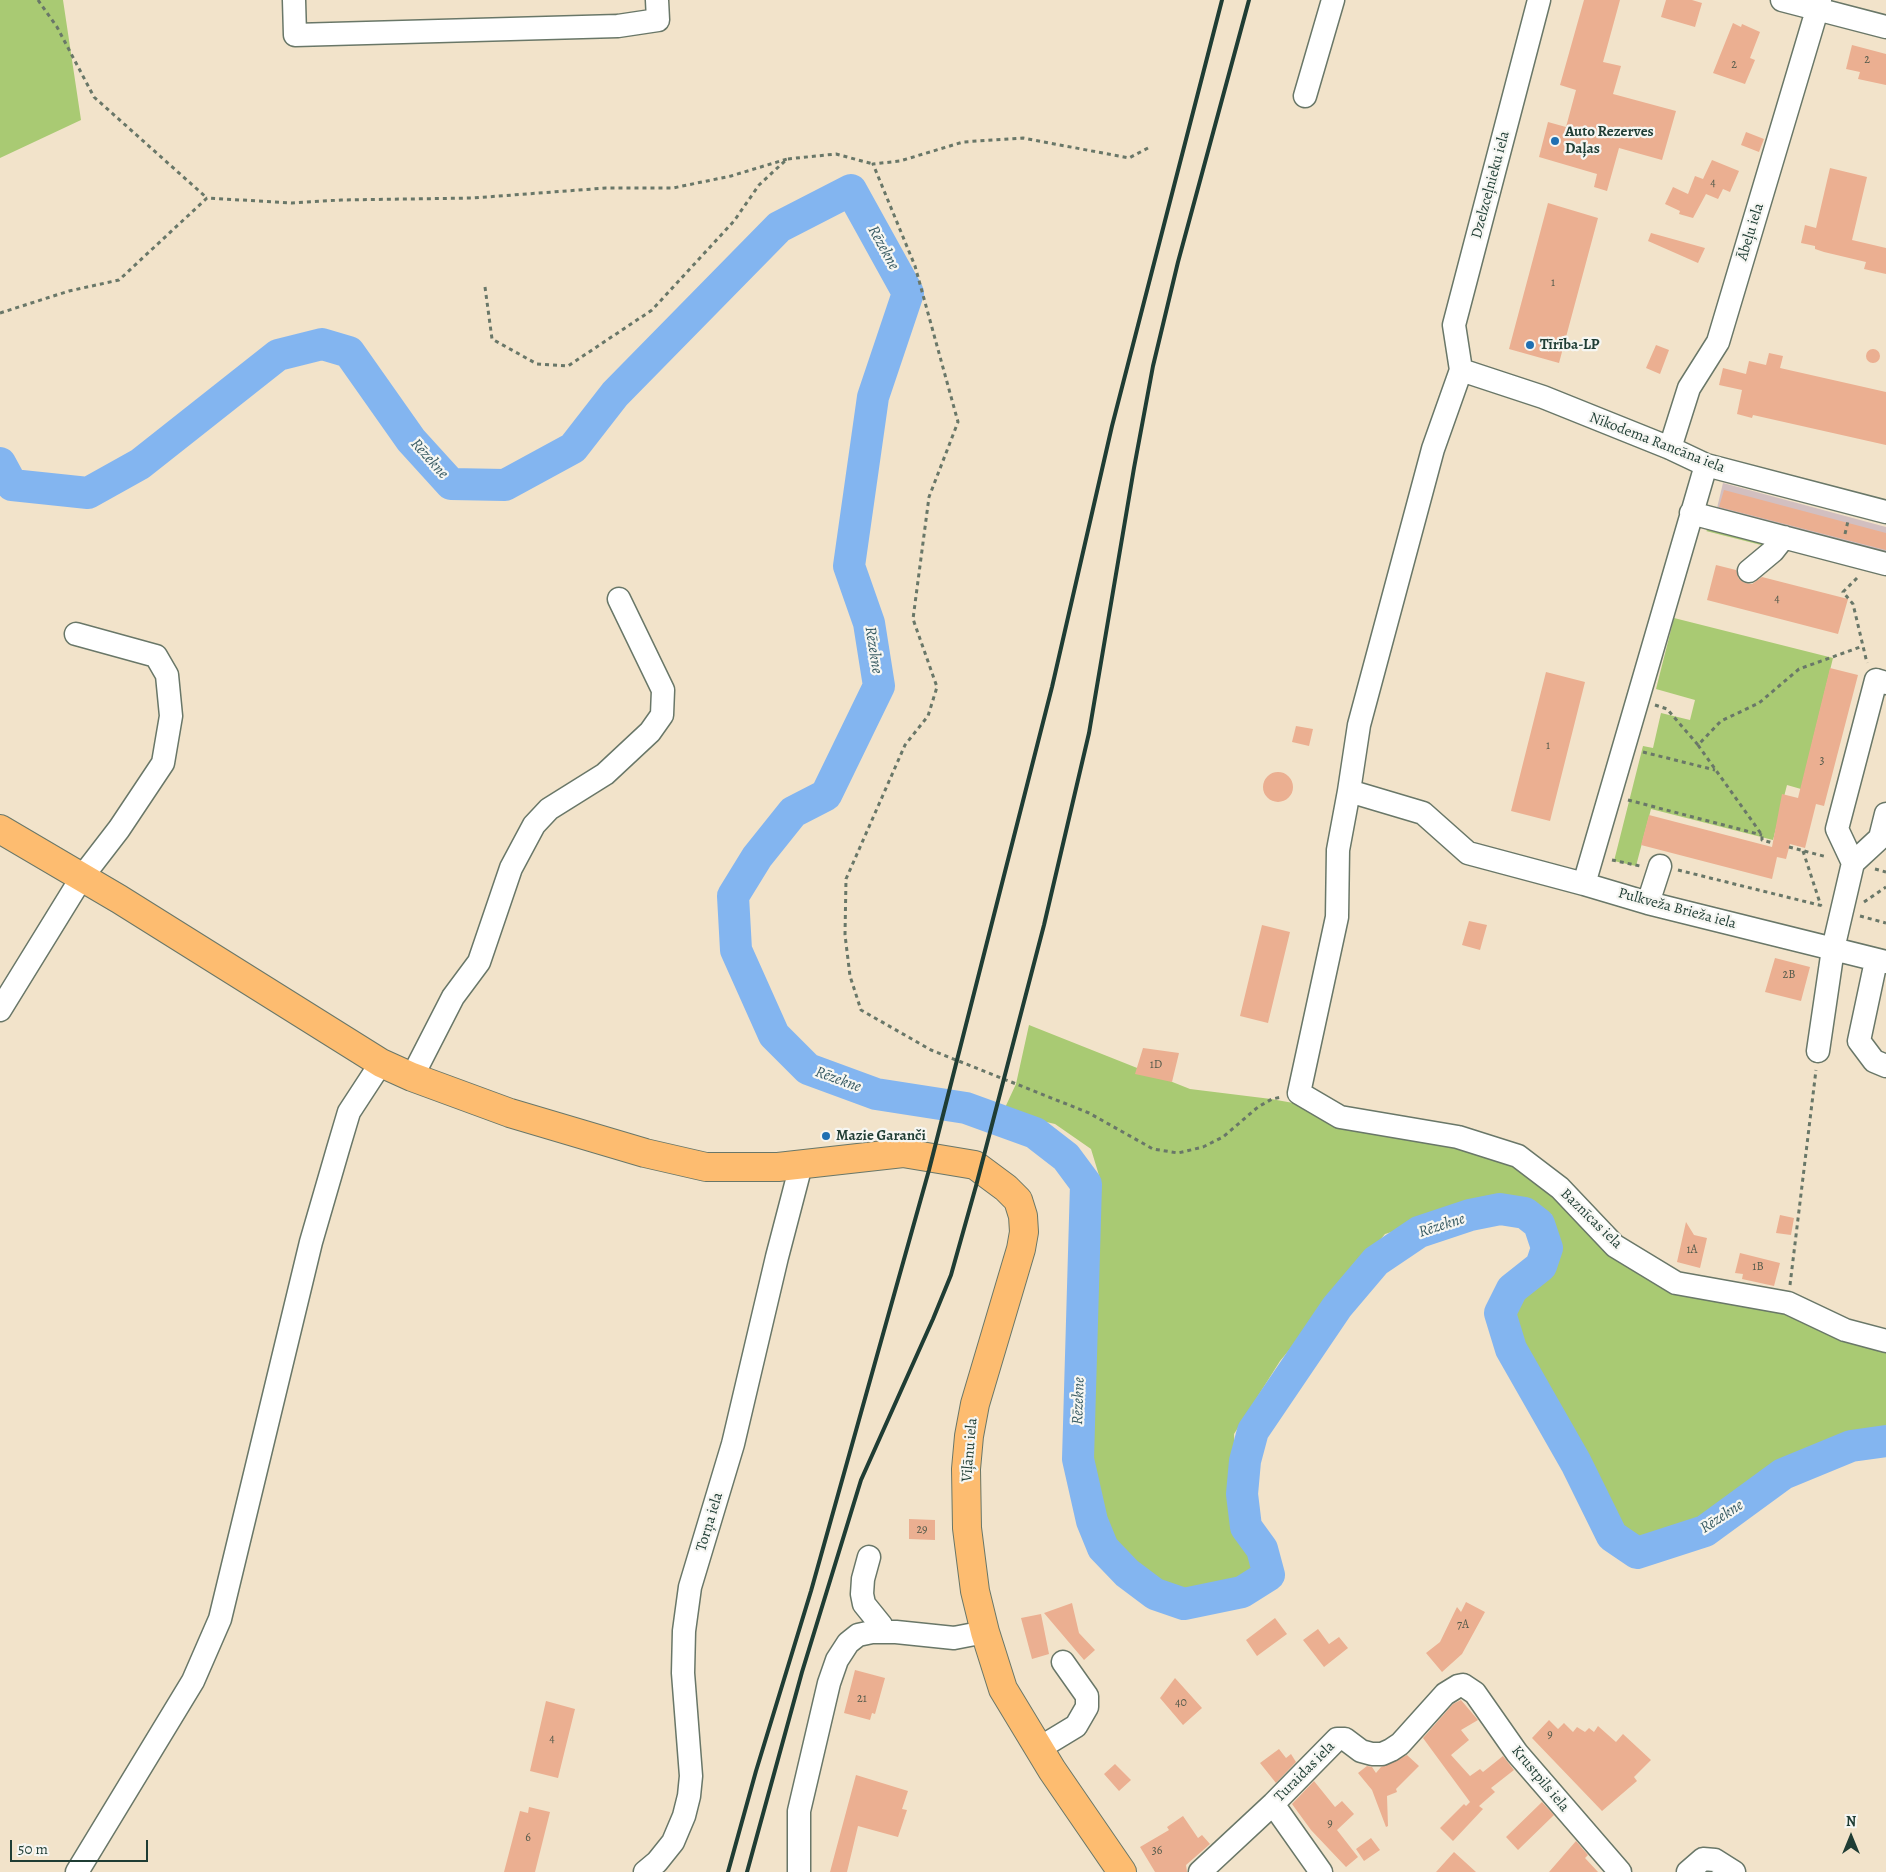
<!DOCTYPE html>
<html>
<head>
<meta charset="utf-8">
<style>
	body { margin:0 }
	#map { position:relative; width:1886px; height:1872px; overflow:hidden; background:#f2e3ca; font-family:Alegreya,serif }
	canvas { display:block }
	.north { position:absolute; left:1826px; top:1812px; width:50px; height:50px; -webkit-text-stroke:4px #f6f6f2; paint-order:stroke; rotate:0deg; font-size:14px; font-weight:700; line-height:20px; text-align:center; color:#1f3d34 }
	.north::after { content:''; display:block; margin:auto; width:18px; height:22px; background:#1f3d34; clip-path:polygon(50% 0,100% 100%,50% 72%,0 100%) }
	.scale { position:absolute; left:10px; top:1840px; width:138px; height:22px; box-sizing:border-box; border:2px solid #1f3d34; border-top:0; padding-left:6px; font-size:15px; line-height:18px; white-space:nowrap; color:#1f3d34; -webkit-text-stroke:4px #f6f6f2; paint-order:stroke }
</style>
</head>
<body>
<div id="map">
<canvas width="1886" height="1872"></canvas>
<div class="north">N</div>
<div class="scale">50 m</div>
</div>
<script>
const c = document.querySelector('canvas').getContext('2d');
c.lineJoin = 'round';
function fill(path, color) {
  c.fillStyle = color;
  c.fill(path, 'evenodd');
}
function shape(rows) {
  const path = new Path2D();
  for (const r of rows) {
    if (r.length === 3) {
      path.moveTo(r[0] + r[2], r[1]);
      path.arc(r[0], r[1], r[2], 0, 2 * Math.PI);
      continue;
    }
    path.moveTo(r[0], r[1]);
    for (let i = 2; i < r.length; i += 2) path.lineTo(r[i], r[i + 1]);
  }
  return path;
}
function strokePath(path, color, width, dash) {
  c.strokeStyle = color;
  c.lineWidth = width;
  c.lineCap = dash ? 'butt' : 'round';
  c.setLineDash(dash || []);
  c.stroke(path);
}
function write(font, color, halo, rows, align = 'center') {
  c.font = font + ' Alegreya,serif';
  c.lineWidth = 4.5;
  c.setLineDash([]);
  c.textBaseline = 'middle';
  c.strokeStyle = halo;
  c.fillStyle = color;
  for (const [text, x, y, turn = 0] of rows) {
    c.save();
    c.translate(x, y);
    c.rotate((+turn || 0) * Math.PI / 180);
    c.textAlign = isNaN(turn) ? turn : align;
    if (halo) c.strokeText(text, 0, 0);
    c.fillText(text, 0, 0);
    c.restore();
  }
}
const industrial = shape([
	[1723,483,1886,527,1886,553,1717,508]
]);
const green = shape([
	[0,0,63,0,81,120,0,158],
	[1710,528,1771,542,1769,547,1706,531],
	[1674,618,1833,658,1801,789,1787,785,1773,840,1651,809,1636,866,1614,861,1643,746,1653,748,1661,713,1690,720,1695,700,1656,689],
	[1029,1025,1190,1089,1271,1099,1327,1109,1518,1156,1676,1283,1886,1336,1886,1441,1851,1446,1783,1474,1705,1531,1637,1553,1612,1536,1576,1463,1511,1349,1500,1313,1552,1271,1552,1215,1507,1197,1385,1234,1280,1361,1234,1434,1237,1532,1246,1527,1269,1575,1155,1594,1092,1521,1078,1459,1101,1182,1091,1149,1055,1124,1003,1112,1016,1084]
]);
const river = shape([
	[0,463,12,485,88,493,140,464,278,355,322,344,349,352,411,440,451,484,505,485,573,448,615,394,779,227,851,190,908,293,873,397,849,566,869,623,879,686,826,795,793,812,757,857,733,896,736,950,774,1035,808,1069,876,1094,966,1108,1035,1133,1066,1157,1086,1184,1078,1459,1092,1521,1103,1548,1127,1573,1155,1594,1184,1604,1242,1592,1269,1575,1262,1549,1246,1527,1242,1494,1245,1461,1253,1431,1337,1307,1376,1261,1419,1232,1470,1215,1500,1209,1525,1213,1539,1224,1547,1248,1541,1266,1512,1289,1500,1313,1511,1349,1576,1463,1612,1536,1637,1553,1705,1531,1783,1474,1851,1446,1886,1441]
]);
const building = shape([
	[1584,0,1620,0,1603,62,1621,66,1613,94,1676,111,1662,160,1619,148,1607,191,1594,187,1597,174,1539,157,1548,122,1566,127,1576,90,1560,85],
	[1666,0,1692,0,1702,3,1695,27,1661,17],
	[1733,23,1741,27,1742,24,1760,32,1750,58,1755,60,1745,84,1713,73],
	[1852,45,1886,54,1886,85,1858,79,1860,72,1846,69],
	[1746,132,1764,139,1759,152,1741,145],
	[1712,160,1739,171,1730,192,1723,189,1718,199,1706,194,1693,218,1679,214,1680,211,1665,204,1673,187,1688,194,1695,176,1703,179],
	[1830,168,1867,177,1852,240,1886,248,1886,274,1864,269,1866,262,1824,252,1815,249,1815,246,1801,243,1805,225,1816,228],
	[1548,203,1598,218,1559,363,1509,349],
	[1651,233,1705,248,1698,263,1648,241],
	[1656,345,1669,350,1660,374,1646,368],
	[1873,356,7],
	[1769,353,1783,356,1780,368,1886,392,1886,445,1753,415,1752,418,1737,414,1742,390,1719,385,1723,368,1746,374,1749,361,1766,365],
	[1724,490,1886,533,1886,550,1719,507],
	[1716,565,1736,570,1739,579,1745,583,1752,584,1762,577,1848,599,1838,634,1707,600],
	[1830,668,1858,675,1824,806,1816,804,1805,848,1790,844,1786,859,1777,857,1772,879,1641,845,1649,815,1772,847,1782,794,1798,798],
	[1546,672,1585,682,1550,821,1511,811],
	[1296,726,1313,729,1309,746,1292,742],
	[1278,787,15],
	[1469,921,1487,925,1480,950,1462,945],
	[1262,925,1290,932,1268,1023,1240,1016],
	[1775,958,1810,967,1801,1001,1765,992],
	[1143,1048,1179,1053,1172,1082,1135,1074],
	[1780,1215,1794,1218,1791,1235,1776,1233],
	[1686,1222,1694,1235,1707,1238,1700,1268,1677,1262],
	[1740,1253,1780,1263,1774,1286,1742,1279,1743,1274,1735,1273],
	[909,1519,935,1520,935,1540,909,1539],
	[1466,1602,1485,1612,1462,1654,1442,1672,1426,1653,1440,1642,1457,1607,1461,1612],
	[1072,1603,1079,1633,1095,1650,1084,1660,1044,1613],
	[1041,1614,1049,1654,1032,1659,1021,1618],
	[1275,1618,1287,1634,1257,1656,1246,1640],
	[1318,1629,1329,1644,1339,1637,1348,1648,1324,1667,1303,1640],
	[855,1670,885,1678,875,1714,872,1713,870,1720,844,1713],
	[1175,1678,1202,1708,1183,1725,1160,1698],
	[1461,1700,1478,1720,1461,1730,1469,1740,1451,1755,1470,1776,1480,1769,1483,1772,1503,1756,1514,1770,1491,1788,1495,1792,1479,1806,1483,1809,1453,1841,1440,1828,1464,1804,1466,1806,1470,1802,1423,1738,1453,1704],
	[546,1701,575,1709,558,1778,530,1771],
	[1549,1720,1558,1729,1564,1723,1573,1732,1577,1727,1585,1732,1589,1728,1594,1732,1598,1726,1616,1742,1623,1734,1651,1760,1634,1777,1637,1781,1602,1811,1532,1738],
	[1279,1749,1286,1758,1291,1754,1296,1762,1276,1783,1260,1763],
	[1407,1755,1419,1766,1396,1789,1397,1792,1387,1796,1388,1826,1386,1827,1372,1790,1358,1773,1367,1766,1372,1767,1376,1773,1381,1767],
	[1115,1764,1131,1780,1119,1791,1104,1774],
	[856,1775,908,1791,902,1809,907,1810,898,1837,858,1826,847,1872,830,1872],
	[1314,1781,1335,1807,1342,1801,1354,1814,1337,1830,1358,1857,1346,1867,1311,1830,1292,1804],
	[1542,1802,1554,1815,1518,1850,1506,1837],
	[529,1807,550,1812,535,1872,504,1872,520,1811,528,1813],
	[1183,1816,1198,1838,1202,1835,1210,1844,1186,1865,1187,1872,1155,1872,1140,1847,1169,1830,1167,1827],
	[1371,1838,1380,1850,1364,1861,1356,1849],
	[1576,1841,1588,1855,1585,1858,1598,1872,1549,1872],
	[1454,1852,1476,1872,1436,1872]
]);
const path = shape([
	[38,0,57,27,94,97,207,198],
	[1148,148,1129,158,1023,138,963,142,900,161,873,164,915,266,958,422,929,497,913,619,937,687,928,716,905,745,846,879,845,935,850,976,861,1010,931,1050,1089,1113,1153,1149,1178,1153,1203,1147,1223,1137,1258,1107,1272,1099,1282,1097],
	[485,287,492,339,537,364,568,366,652,310,734,221,759,185,787,159,836,154,873,164],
	[0,313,69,291,119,280,207,198,292,203,341,200,473,198,606,188,673,188,731,176,787,159],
	[1845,534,1848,521],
	[1857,578,1843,592,1853,604,1867,663],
	[1655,705,1667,709,1698,745,1721,721,1759,703,1799,669,1863,646],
	[1698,745,1762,835,1762,840,1773,843],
	[1643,752,1715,770],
	[1628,800,1762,835],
	[1789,847,1827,857],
	[1803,851,1821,906],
	[1612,860,1640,866],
	[1875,869,1886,872],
	[1678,870,1823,906],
	[1864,902,1886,887],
	[1860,916,1886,923],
	[1790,1285,1816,1070]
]);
const minor = shape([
	[294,0,295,35,618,26,658,20,657,0],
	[1782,0,1886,27],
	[1305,96,1333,0],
	[1461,370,1433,449,1359,725,1349,791,1423,813,1468,853,1584,884,1648,903,1886,962],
	[1461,370,1543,397,1670,448,1706,465,1886,512],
	[1461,370,1454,325,1539,0],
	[1670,448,1689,388,1718,342,1820,0],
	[1691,513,1886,564],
	[1749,571,1773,551,1784,537],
	[1349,791,1338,850,1337,917,1299,1093,1340,1117,1458,1137,1518,1156,1560,1188,1615,1246,1676,1283,1788,1303,1845,1330,1886,1341],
	[1853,863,1837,829,1876,680,1886,683],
	[1584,884,1706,465],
	[1648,903,1660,866],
	[1876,961,1859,1041,1874,1061,1886,1066],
	[0,1010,82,877,119,829,163,763,171,716,167,675,156,656,76,634],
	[1818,1051,1833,949,1853,863,1880,838,1886,814],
	[412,1077,453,997,479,962,511,868,534,825,549,809,605,774,650,732,662,715,663,690,619,599],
	[869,1557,863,1579,862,1594,864,1604,881,1625,883,1632],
	[1038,1749,1076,1726,1087,1707,1087,1696,1063,1662],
	[1273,1804,1321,1872],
	[77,1872,193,1681,220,1619,311,1242,338,1149,349,1112,381,1063],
	[645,1872,657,1862,673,1842,684,1816,689,1796,691,1776,683,1673,684,1631,690,1587,733,1444,777,1257,801,1165],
	[799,1872,799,1811,829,1683,837,1660,848,1643,858,1635,872,1632,896,1632,954,1638,985,1632],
	[1200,1872,1273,1804,1337,1739,1345,1739,1361,1751,1372,1754,1382,1754,1391,1750,1400,1744,1445,1694,1458,1686,1463,1685,1475,1693,1517,1753,1620,1872],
	[1688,1872,1703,1859,1715,1860,1734,1872]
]);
const major = shape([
	[0,829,119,899,381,1063,412,1077,510,1113,645,1153,706,1167,778,1167,903,1153,975,1165,1006,1188,1018,1200,1023,1216,1024,1232,1021,1249,975,1404,969,1436,966,1469,967,1528,975,1591,985,1632,1003,1689,1052,1770,1122,1872]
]);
const rail = shape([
	[728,1872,756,1771,811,1591,929,1170,1052,687,1112,426,1222,0],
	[747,1872,802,1672,861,1480,933,1319,951,1275,976,1186,1044,925,1089,733,1134,468,1153,366,1178,262,1249,0]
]);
const markers = [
	[1555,141,5,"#1f6fb2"],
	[1530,345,5,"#1f6fb2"],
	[826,1136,5,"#1f6fb2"]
];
const numberNames = [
	["2",1867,60],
	["2",1734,65],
	["4",1713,183],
	["1",1553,283],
	["4",1777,599],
	["1",1548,746],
	["3",1822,761],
	["2B",1789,975],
	["1D",1156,1065],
	["1A",1692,1250],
	["1B",1758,1267],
	["29",922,1530],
	["7A",1463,1625],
	["21",862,1699],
	["40",1181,1703],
	["9",1550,1735],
	["4",552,1739],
	["9",1330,1824],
	["6",528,1838],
	["36",1157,1851]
];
const poiNames = [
	["Auto Rezerves",1565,132],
	["Daļas",1565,149],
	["Tīrība-LP",1540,345],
	["Mazie Garanči",836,1136]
];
const streetNames = [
	["Dzelzceļnieku iela",1491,185,-75],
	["Ābeļu iela",1751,232,-73],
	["Nikodema Rancāna iela",1657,443,21],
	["Pulkveža Brieža iela",1677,909,15],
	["Baznīcas iela",1591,1219,44],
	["Viļānu iela",970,1450,-85],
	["Torņa iela",710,1522,-73],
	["Turaidas iela",1305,1772,-45],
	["Krustpils iela",1540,1779,50]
];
const waterNames = [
	["Rēzekne",883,248,61],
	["Rēzekne",429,459,48],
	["Rēzekne",873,650,81],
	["Rēzekne",838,1080,20],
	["Rēzekne",1442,1226,-18],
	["Rēzekne",1079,1401,-88],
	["Rēzekne",1722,1517,-33]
];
fill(industrial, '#d2bfc0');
fill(green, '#a9ca73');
strokePath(river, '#83b5f0', 32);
fill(building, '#ebaf91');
strokePath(minor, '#697768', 25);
strokePath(major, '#697768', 30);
strokePath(path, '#697768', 3, [4, 4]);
strokePath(minor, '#fff', 22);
strokePath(major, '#fdbc70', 28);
strokePath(rail, '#1f3d34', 4);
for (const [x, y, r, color] of markers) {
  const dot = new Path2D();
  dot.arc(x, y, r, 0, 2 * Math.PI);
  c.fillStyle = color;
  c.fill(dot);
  strokePath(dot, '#f6f6f2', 2);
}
write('12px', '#525a4b', null, numberNames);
write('bold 15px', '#1f3d34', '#f6f6f2', poiNames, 'left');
write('15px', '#1f3d34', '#f6f6f2', streetNames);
write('italic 16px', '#385b63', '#f6f6f2', waterNames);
</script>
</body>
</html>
